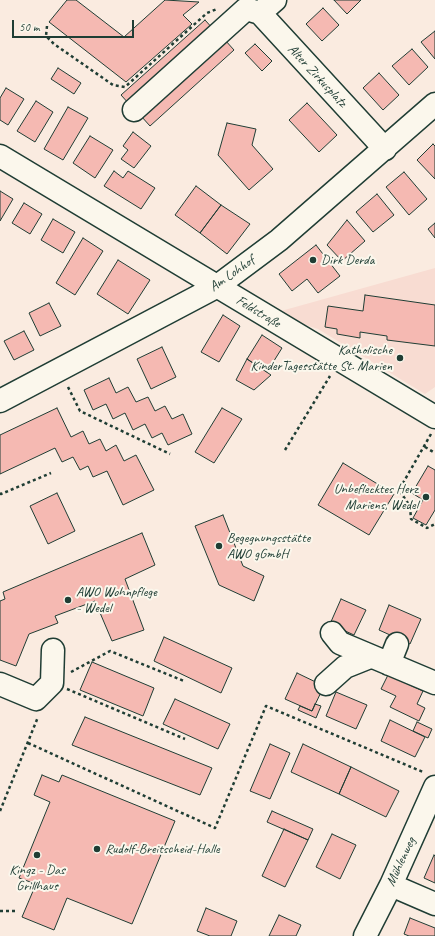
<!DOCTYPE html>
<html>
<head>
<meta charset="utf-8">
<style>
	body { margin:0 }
	#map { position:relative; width:435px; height:936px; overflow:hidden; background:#faebe0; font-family:Caveat,sans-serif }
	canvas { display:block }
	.scale { position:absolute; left:12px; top:20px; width:122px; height:18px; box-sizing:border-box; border:2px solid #1f3d34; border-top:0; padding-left:5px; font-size:12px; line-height:14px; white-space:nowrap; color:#1f3d34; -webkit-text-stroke:3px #fbf7ec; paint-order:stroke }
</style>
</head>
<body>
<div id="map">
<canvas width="435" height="936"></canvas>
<div class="scale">50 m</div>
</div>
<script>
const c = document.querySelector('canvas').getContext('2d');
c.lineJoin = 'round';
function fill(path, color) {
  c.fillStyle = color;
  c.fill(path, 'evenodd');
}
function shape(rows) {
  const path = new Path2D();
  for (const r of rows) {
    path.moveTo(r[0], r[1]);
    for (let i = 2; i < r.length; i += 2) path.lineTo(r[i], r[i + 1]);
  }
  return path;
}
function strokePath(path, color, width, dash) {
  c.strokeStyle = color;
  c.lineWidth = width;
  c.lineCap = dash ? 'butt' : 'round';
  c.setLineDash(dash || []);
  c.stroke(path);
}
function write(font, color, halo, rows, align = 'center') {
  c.font = font + ' Caveat,sans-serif';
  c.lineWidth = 4;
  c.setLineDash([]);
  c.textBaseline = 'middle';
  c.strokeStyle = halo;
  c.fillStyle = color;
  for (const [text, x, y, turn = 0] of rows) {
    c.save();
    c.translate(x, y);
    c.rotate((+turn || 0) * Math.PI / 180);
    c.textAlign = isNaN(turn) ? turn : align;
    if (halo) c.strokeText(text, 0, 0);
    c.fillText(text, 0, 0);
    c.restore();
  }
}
const built = shape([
	[435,268,435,387,425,394,318,329,296,322,281,311]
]);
const building = shape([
	[67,0,76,0,124,37,165,0,199,2,183,15,192,24,126,82,49,22,67,0],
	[334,0,361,0,347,14,334,0],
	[323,8,339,25,322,41,306,24,323,8],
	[205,20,214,30,130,105,121,95,205,20],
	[435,31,435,59,421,42,435,31],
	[225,40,234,50,150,126,141,116,225,40],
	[255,44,272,61,262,71,245,53,255,44],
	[412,49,428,67,409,85,392,66,412,49],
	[58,68,81,83,74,94,51,79,58,68],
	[379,73,399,95,383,110,363,88,379,73],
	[6,88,24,99,8,125,0,120,0,98,6,88],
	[36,101,53,112,35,142,17,131,36,101],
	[307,103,337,135,319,152,289,120,307,103],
	[68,107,88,118,63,160,44,149,68,107],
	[227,123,256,129,252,145,273,169,249,190,218,155,227,123],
	[133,132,151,146,134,168,121,159,128,150,123,146,133,132],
	[90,136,113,150,95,178,73,163,90,136],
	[433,144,435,146,435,179,417,160,433,144],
	[114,171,123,178,128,171,155,188,141,209,104,186,114,171],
	[404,172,427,199,409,215,386,187,404,172],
	[196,186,221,205,200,233,175,215,196,186],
	[0,191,13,199,0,221,0,191],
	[377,194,394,215,373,232,356,212,377,194],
	[24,203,42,214,30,234,12,223,24,203],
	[221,205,250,224,227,254,200,233,221,205],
	[53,219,75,232,63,253,41,240,53,219],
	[347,220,365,241,342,261,327,245,347,220],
	[435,223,435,238,428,229,435,223],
	[83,238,103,251,75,295,56,283,83,238],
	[316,245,340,276,318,293,307,279,292,291,279,274,316,245],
	[118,260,150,280,128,314,97,294,118,260],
	[365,295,435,305,435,346,387,340,387,336,360,332,360,338,337,334,337,329,325,327,328,306,363,311,365,295],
	[49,303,61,326,40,336,29,313,49,303],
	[223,315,240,326,219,362,201,352,223,315],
	[24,331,34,350,14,360,4,341,24,331],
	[262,335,282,348,267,372,247,359,262,335],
	[162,347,176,377,151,389,137,359,162,347],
	[247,359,271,375,254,390,236,380,247,359],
	[109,378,116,393,128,387,136,402,148,397,155,411,165,406,172,419,183,414,192,434,168,445,162,433,152,438,145,424,133,430,125,413,113,419,106,404,93,410,84,390,109,378],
	[57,408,71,437,83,431,89,444,100,439,106,451,116,445,124,461,136,455,154,490,123,505,107,471,93,477,88,466,80,470,73,457,62,462,55,448,0,474,0,435,57,408],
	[222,408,242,419,214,463,195,452,222,408],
	[343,463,394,494,369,535,318,505,343,463],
	[428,466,435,470,435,510,426,525,413,518,423,500,412,493,428,466],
	[57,493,75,531,48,544,30,506,57,493],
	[223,515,243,566,264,576,254,601,219,585,195,526,223,515],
	[142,533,155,565,125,579,144,630,112,641,95,601,55,616,58,623,29,634,16,666,0,660,0,601,5,599,3,592,142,533],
	[341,599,366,610,354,635,330,624,341,599],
	[389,605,421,619,410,644,379,630,389,605],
	[164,637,232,668,221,693,154,661,164,637],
	[92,662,154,688,143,716,80,690,92,662],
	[297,673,324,686,312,711,285,699,297,673],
	[388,675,423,691,417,704,425,708,419,721,390,707,396,696,381,689,388,675],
	[336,692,367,705,356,729,326,716,336,692],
	[175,699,230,724,218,749,163,724,175,699],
	[315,704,321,706,316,718,298,710,300,706,312,711,315,704],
	[85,717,212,768,200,795,72,745,85,717],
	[390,720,425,737,415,757,381,741,390,720],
	[417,722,432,729,428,738,413,731,417,722],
	[270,744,290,753,270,799,250,791,270,744],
	[303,744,351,767,339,794,291,772,303,744],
	[351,767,399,791,386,817,339,794,351,767],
	[42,775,59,782,62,775,175,821,132,924,67,898,54,930,22,917,36,884,19,878,50,802,34,795,42,775],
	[272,811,313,829,308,840,267,822,272,811],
	[284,829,308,840,285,887,262,876,284,829],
	[332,834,356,845,340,879,316,867,332,834],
	[434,855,435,856,435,883,424,878,434,855],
	[206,908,237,921,231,936,210,936,197,931,206,908],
	[279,915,301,925,296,936,269,936,279,915],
	[410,918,435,928,435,936,409,936,404,934,410,918]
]);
const path = shape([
	[47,26,46,36,54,44,113,85,125,87,207,13,217,9],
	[68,387,80,411,170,454],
	[431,434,399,490,410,506,411,519,427,528,435,524],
	[425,447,435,453],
	[285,450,330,376],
	[0,493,1,494,51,473],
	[71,672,110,651,184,681],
	[67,689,185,739],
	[28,743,215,828,266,706,423,772],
	[0,811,38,717],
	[0,911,18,911]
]);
const minor = shape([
	[260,13,275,0],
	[134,110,246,9,260,13,385,149],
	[0,156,435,417],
	[0,401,216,287,279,240,435,104],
	[332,633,340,643,435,683],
	[389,664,397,644],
	[0,684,36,699,52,683,53,650],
	[326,684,345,667,370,657],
	[391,885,435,904],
	[365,936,391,885,435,787]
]);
const markers = [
	[313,260,4,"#1f3d34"],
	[400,358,4,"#1f3d34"],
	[426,497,4,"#1f3d34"],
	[219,546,4,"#1f3d34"],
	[68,600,4,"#1f3d34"],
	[97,849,4,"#1f3d34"],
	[37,855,4,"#1f3d34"]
];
const streetNames = [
	["Alter Zirkusplatz",317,76,47],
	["Am Lohhof",232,274,-35],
	["Feldstraße",258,312,31],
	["Mühlenweg",401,862,-65]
];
const poiNames = [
	["Dirk Derda",321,260],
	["Katholische",392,350,"right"],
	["KinderTagesstätte St. Marien",392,366,"right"],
	["Unbeflecktes Herz",418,489,"right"],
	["Mariens, Wedel",418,505,"right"],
	["Begegnungsstätte",227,538],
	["AWO gGmbH",227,554],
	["AWO Wohnpflege",76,592],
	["- Wedel",76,608],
	["Rudolf-Breitscheid-Halle",105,849],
	["Kingz - Das",37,870,"center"],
	["Grillhaus",37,886,"center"]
];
fill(built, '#f8dcd2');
fill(building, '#f5b9b2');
strokePath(building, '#1f3d34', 1);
strokePath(minor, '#1f3d34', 25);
strokePath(path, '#1f3d34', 2.5, [3, 3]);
strokePath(minor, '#fbf7ec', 22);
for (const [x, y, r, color] of markers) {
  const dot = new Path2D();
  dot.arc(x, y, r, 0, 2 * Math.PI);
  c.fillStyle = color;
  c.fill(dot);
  strokePath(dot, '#fbf7ec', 1.5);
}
write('14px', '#1f3d34', '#fbf7ec', streetNames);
write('14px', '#1f3d34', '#fbf7ec', poiNames, 'left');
</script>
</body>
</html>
